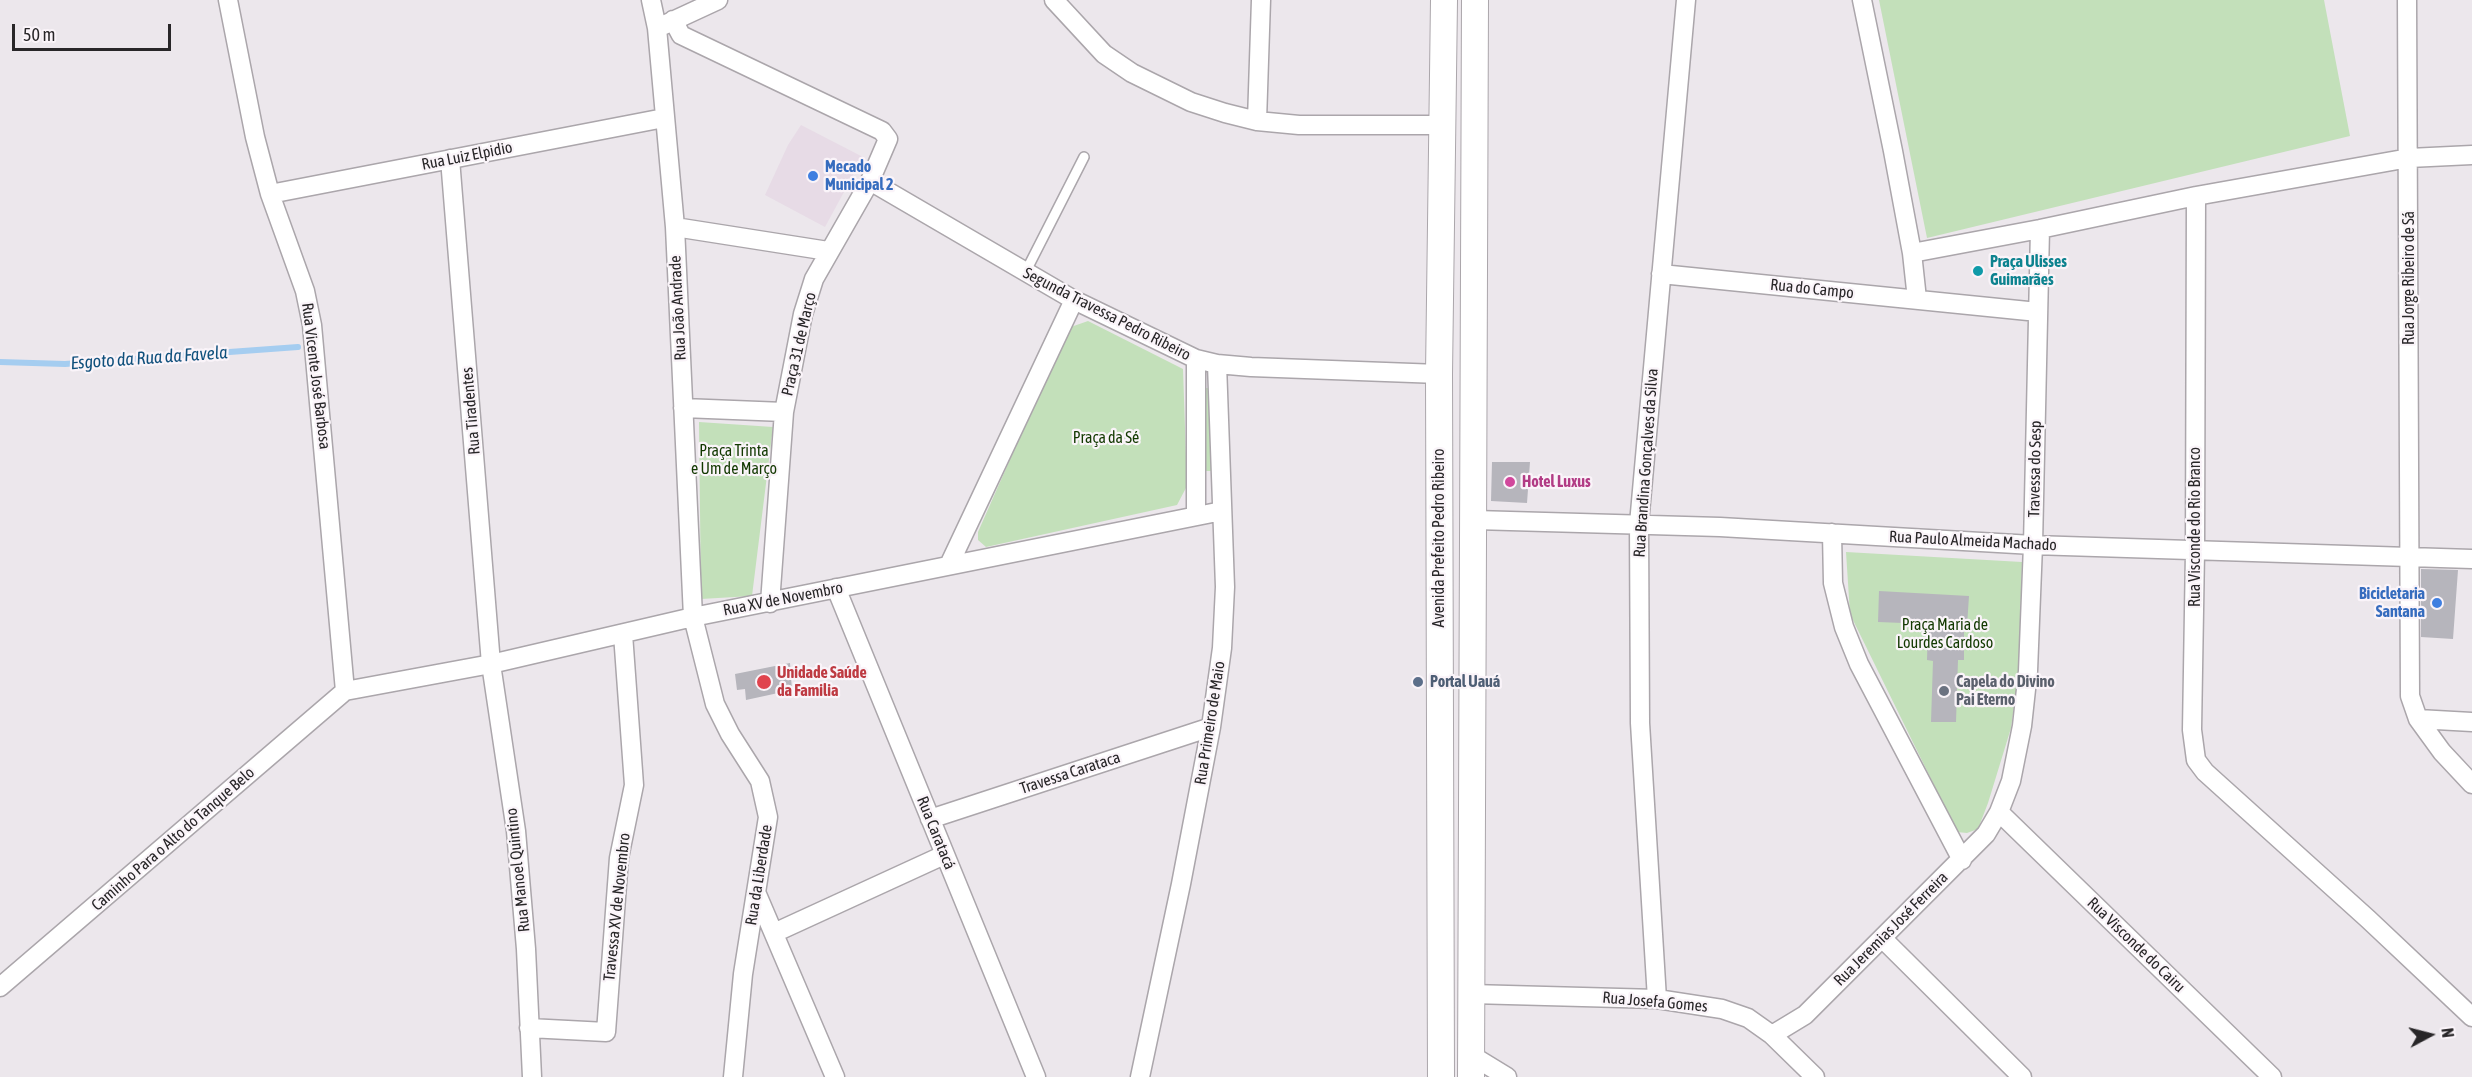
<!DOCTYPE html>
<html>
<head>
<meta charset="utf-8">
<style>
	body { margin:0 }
	#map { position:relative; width:2472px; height:1077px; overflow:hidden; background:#ece7ec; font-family:"Asap Condensed",sans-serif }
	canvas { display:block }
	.north { position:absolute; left:2400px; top:1005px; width:60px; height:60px; -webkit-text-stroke:4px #faf4f9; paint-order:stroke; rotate:83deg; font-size:16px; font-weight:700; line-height:24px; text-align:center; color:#282628 }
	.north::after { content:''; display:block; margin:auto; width:21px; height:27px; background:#282628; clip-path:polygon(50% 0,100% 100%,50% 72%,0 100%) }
	.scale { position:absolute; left:12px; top:24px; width:159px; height:27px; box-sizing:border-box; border:3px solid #282628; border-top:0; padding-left:8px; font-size:18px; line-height:21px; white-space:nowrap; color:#282628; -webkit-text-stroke:4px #faf4f9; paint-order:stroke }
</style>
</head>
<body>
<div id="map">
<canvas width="2472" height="1077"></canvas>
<div class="north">N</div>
<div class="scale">50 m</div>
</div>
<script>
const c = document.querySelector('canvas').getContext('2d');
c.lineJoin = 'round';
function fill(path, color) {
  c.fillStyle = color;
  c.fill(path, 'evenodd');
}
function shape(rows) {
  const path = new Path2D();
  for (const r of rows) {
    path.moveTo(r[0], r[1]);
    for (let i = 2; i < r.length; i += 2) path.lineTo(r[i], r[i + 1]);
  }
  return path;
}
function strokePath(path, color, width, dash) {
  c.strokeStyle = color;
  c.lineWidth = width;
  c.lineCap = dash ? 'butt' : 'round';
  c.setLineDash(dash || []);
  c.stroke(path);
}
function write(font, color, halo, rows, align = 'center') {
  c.font = font + ' "Asap Condensed",sans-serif';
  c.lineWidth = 4.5;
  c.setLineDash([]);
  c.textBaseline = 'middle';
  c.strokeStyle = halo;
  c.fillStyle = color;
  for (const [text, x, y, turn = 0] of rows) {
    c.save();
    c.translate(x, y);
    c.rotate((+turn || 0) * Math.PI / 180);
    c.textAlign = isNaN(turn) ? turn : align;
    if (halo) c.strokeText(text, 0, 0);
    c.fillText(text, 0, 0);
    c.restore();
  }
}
const built = shape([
	[801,125,863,157,825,227,765,195,788,145]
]);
const green = shape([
	[1879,0,2324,0,2350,136,1927,238],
	[1088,321,1183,369,1187,486,1177,505,986,547,978,540,978,532,1068,328],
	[1202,388,1212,388,1213,471,1203,471],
	[699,422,773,427,752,596,701,599],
	[1846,552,2022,562,2019,669,2011,728,1988,803,1978,829,1967,833,1957,832,1850,614]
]);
const stream = shape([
	[0,362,65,364,298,347]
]);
const building = shape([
	[1492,462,1530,462,1527,503,1491,501],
	[2421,569,2458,570,2453,639,2421,637],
	[1879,591,1969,596,1967,626,1964,626,1964,660,1958,660,1956,722,1931,722,1933,661,1927,660,1928,624,1878,622],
	[790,663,792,690,746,700,745,689,737,690,735,674]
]);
const service = shape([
	[1025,273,1084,157]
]);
const minor = shape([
	[228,0,255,137,270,194,305,291,312,325,345,691],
	[651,0,657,28,675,227,693,617,715,704,730,734,760,781,768,817,743,974,733,1077],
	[1054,0,1104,54,1132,73,1191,102,1225,113,1257,121,1299,125,1442,125],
	[1862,0,1893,151,1912,253,1917,299],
	[2407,0,2410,696,2418,719,2442,752,2472,784],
	[673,20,681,35,882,131,888,139,870,181,814,279,803,314,784,412,770,603],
	[664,25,718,0],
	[1257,121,1261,0],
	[2472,155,2409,158,2196,196,2195,551,2192,730,2196,760,2205,772,2368,919,2472,1017],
	[450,159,491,664,516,831,526,949,532,1077],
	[870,181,1074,300,1196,359,1217,364,1251,367,1439,374],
	[270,194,664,118],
	[675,227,828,251],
	[1912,253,2040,229,2196,196],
	[1661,274,2038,312],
	[1196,359,1196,516],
	[683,408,784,412],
	[1475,520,1720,527,2033,545,2472,559],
	[1832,533,1833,583,1844,627,1859,664,1962,860],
	[949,565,1074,300],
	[836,588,1036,1077],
	[2418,719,2472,722],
	[1999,812,2272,1077],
	[930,819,1211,727],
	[756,892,835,1077],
	[774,933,944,855],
	[1882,938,2022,1077],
	[0,987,345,691,491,664,693,617,1222,511],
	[1471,994,1657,999,1722,1009,1748,1018,1772,1035,1815,1077],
	[1657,999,1640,723,1639,524,1686,0],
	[529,1028,606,1032,619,858,634,785,623,634],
	[1772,1035,1805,1015,1986,834,1999,812,2011,781,2022,726,2028,671,2033,545,2040,229],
	[1471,1055,1507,1077],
	[1140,1077,1181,884,1211,727,1222,648,1225,587,1217,364]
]);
const secondary = shape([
	[1441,1077,1439,374,1444,0],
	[1471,1077,1475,0]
]);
const markers = [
	[813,176,6,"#3f7fe0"],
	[1978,271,6,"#0f9aa8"],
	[1510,482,6,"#d1479c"],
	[2437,603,6,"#3f7fe0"],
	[764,682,8,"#e0444e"],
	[1418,682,6,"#5c6f8a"],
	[1944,691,6,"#6b7280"]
];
const streetNames = [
	["Rua Luiz Elpidio",467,156,-11],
	["Rua Jorge Ribeiro de Sá",2409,278,-90],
	["Rua do Campo",1812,289,6],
	["Rua João Andrade",678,308,-93],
	["Segunda Travessa Pedro Ribeiro",1107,314,27],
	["Praça 31 de Março",799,344,-77],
	["Rua Vicente José Barbosa",316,376,83],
	["Rua Tiradentes",471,411,-95],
	["Rua Brandina Gonçalves da Silva",1646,463,-86],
	["Travessa do Sesp",2035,469,-89],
	["Rua Visconde do Rio Branco",2195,527,-90],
	["Avenida Prefeito Pedro Ribeiro",1439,538,-90],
	["Rua Paulo Almeida Machado",1973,541,3],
	["Rua XV de Novembro",783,599,-11],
	["Rua Primeiro de Maio",1210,723,-81],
	["Travessa Carataca",1070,773,-18],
	["Rua Caratacá",936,833,68],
	["Caminho Para o Alto do Tanque Belo",173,839,-41],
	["Rua Manoel Quintino",518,870,-96],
	["Rua da Liberdade",759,875,-81],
	["Travessa XV de Novembro",617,907,-84],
	["Rua Jeremias José Ferreira",1891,929,-45],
	["Rua Visconde do Cairu",2136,945,44],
	["Rua Josefa Gomes",1655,1002,5]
];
const shopNames = [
	["Mecado",825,167],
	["Municipal 2",825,185],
	["Bicicletaria",2425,594,"right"],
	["Santana",2425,612,"right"]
];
const cultureNames = [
	["Praça Ulisses",1990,262],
	["Guimarães",1990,280]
];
const parkNames = [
	["Praça da Sé",1106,438],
	["Praça Trinta",734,451],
	["e Um de Março",734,469],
	["Praça Maria de",1945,625],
	["Lourdes Cardoso",1945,643]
];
const hotelNames = [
	["Hotel Luxus",1522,482]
];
const healthNames = [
	["Unidade Saúde",777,673],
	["da Familia",777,691]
];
const serviceNames = [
	["Portal Uauá",1430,682]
];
const worshipNames = [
	["Capela do Divino",1956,682],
	["Pai Eterno",1956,700]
];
const waterNames = [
	["Esgoto da Rua da Favela",149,358,-4]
];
fill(built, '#e7dbe6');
fill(green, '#c3e0ba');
strokePath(stream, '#a5cdf0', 6);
fill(building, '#b6b5bc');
strokePath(service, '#aba6ab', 12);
strokePath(minor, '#aba6ab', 21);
strokePath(secondary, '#aba6ab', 28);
strokePath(service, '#fff', 9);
strokePath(minor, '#fff', 18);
strokePath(secondary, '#fff', 26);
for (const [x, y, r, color] of markers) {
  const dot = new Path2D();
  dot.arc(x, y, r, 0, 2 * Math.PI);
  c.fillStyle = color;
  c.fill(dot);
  strokePath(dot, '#faf4f9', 2);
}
write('16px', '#282628', '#faf4f9', streetNames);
write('bold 16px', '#366cbe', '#faf4f9', shopNames, 'left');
write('bold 16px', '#0d838f', '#faf4f9', cultureNames, 'left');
write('16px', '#123900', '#faf4f9', parkNames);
write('bold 16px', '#b23c85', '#faf4f9', hotelNames, 'left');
write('bold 16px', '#be3a42', '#faf4f9', healthNames, 'left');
write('bold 16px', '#4e5e75', '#faf4f9', serviceNames, 'left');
write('bold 16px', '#5b616d', '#faf4f9', worshipNames, 'left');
write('italic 18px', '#10507c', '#faf4f9', waterNames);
</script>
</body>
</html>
